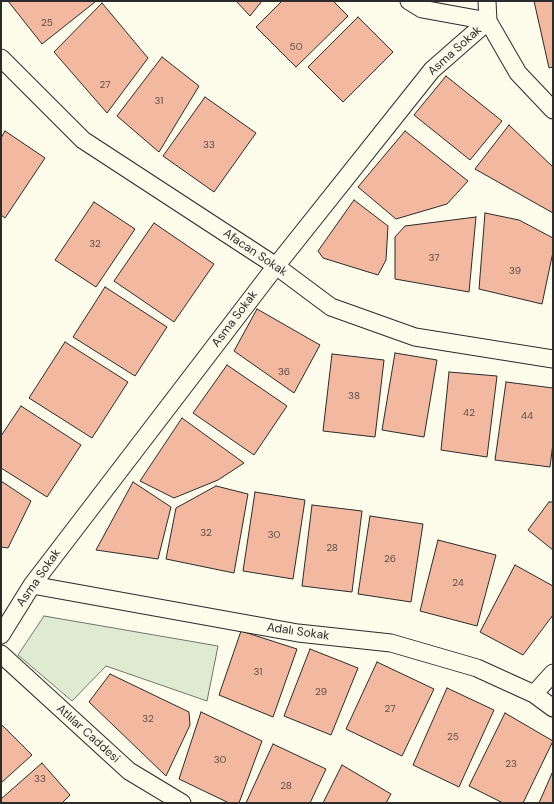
<!DOCTYPE html>
<html>
<head>
<meta charset="utf-8">
<style>
	body { margin:0 }
	#map { position:relative; width:554px; height:804px; overflow:hidden; background:#fdfbea; font-family:"DM Sans",sans-serif }
	canvas { display:block }
	.frame { position:absolute; inset:0; border:2px solid #2b2b2b; pointer-events:none }
</style>
</head>
<body>
<div id="map">
<canvas width="554" height="804"></canvas>
<div class="frame"></div>
</div>
<script>
const c = document.querySelector('canvas').getContext('2d');
c.lineJoin = 'round';
function fill(path, color) {
  c.fillStyle = color;
  c.fill(path, 'evenodd');
}
function shape(rows) {
  const path = new Path2D();
  for (const r of rows) {
    path.moveTo(r[0], r[1]);
    for (let i = 2; i < r.length; i += 2) path.lineTo(r[i], r[i + 1]);
  }
  return path;
}
function strokePath(path, color, width, dash) {
  c.strokeStyle = color;
  c.lineWidth = width;
  c.lineCap = dash ? 'butt' : 'round';
  c.setLineDash(dash || []);
  c.stroke(path);
}
function write(font, color, halo, rows, align = 'center') {
  c.font = font + ' "DM Sans",sans-serif';
  c.lineWidth = 3;
  c.setLineDash([]);
  c.textBaseline = 'middle';
  c.strokeStyle = halo;
  c.fillStyle = color;
  for (const [text, x, y, turn = 0] of rows) {
    c.save();
    c.translate(x, y);
    c.rotate((+turn || 0) * Math.PI / 180);
    c.textAlign = isNaN(turn) ? turn : align;
    if (halo) c.strokeText(text, 0, 0);
    c.fillText(text, 0, 0);
    c.restore();
  }
}
const green = shape([
	[44,616,218,646,207,701,106,666,72,701,18,655,44,616]
]);
const building = shape([
	[8,1,94,1,95,2,42,44,8,1],
	[236,1,262,1,250,16,236,1],
	[282,1,333,1,348,16,296,67,256,27,282,1],
	[534,1,553,1,553,67,549,68,534,1],
	[102,3,148,58,107,113,54,52,102,3],
	[358,17,393,52,343,102,308,67,358,17],
	[162,57,199,86,159,152,117,116,162,57],
	[446,76,502,121,470,160,414,115,446,76],
	[205,97,256,133,214,192,163,156,205,97],
	[509,125,553,167,553,213,475,169,509,125],
	[5,131,45,158,5,218,1,215,1,138,5,131],
	[405,131,468,181,447,204,396,219,358,187,405,131],
	[354,200,388,226,386,260,378,275,323,258,318,251,354,200],
	[94,202,135,229,96,287,55,260,94,202],
	[485,213,519,220,553,238,553,252,542,304,479,289,485,213],
	[476,217,469,292,395,279,395,237,405,226,476,217],
	[154,223,214,264,174,322,114,281,154,223],
	[105,287,167,327,135,376,73,337,105,287],
	[257,309,320,345,294,393,234,351,257,309],
	[65,342,128,382,92,438,29,398,65,342],
	[395,353,437,360,424,437,382,430,395,353],
	[332,354,384,360,375,437,323,431,332,354],
	[227,365,287,406,254,455,193,413,227,365],
	[449,372,497,376,487,457,441,450,449,372],
	[506,382,553,388,553,443,550,467,495,460,506,382],
	[21,406,81,445,47,497,1,468,1,436,21,406],
	[182,418,244,463,218,480,174,498,140,481,182,418],
	[1,481,31,501,8,548,1,547,1,481],
	[133,482,171,507,158,559,96,550,133,482],
	[216,486,248,494,234,573,166,559,176,508,216,486],
	[255,492,305,500,293,579,243,571,255,492],
	[549,502,553,502,553,550,528,530,549,502],
	[312,505,362,511,352,592,302,586,312,505],
	[370,516,423,524,411,602,358,594,370,516],
	[438,540,496,555,477,626,420,611,438,540],
	[515,565,553,586,553,615,523,655,480,632,515,565],
	[241,631,297,649,273,717,219,695,241,631],
	[310,649,358,668,331,735,284,716,310,649],
	[377,662,434,689,402,756,346,729,377,662],
	[110,674,189,712,190,725,166,776,89,702,110,674],
	[447,688,494,710,459,787,413,765,447,688],
	[201,712,262,741,239,803,229,803,179,779,201,712],
	[505,713,553,741,523,803,503,803,469,786,505,713],
	[1,724,32,755,1,783,1,724],
	[273,744,326,769,310,803,246,803,273,744],
	[42,763,70,795,62,803,1,803,1,799,42,763],
	[342,765,391,794,386,803,323,803,342,765],
	[553,771,553,803,539,803,553,771]
]);
const minor = shape([
	[409,1,422,9,488,21],
	[487,1,488,21,518,73,553,110],
	[1,58,83,140,276,266,331,307,415,337,553,359],
	[32,585,298,633,391,643,477,668,534,694,553,708],
	[1,635,32,585,276,266,432,70,488,21],
	[1,654,129,771,182,803],
	[534,694,553,673]
]);
const numberNames = [
	["25",47,23],
	["50",296,47],
	["27",105,85],
	["31",159,101],
	["33",209,145],
	["32",95,244],
	["37",434,258],
	["39",515,271],
	["36",284,372],
	["38",354,396],
	["42",469,413],
	["44",527,416],
	["32",206,533],
	["30",274,535],
	["28",332,548],
	["26",390,559],
	["24",458,583],
	["31",258,672],
	["29",321,692],
	["27",390,709],
	["32",148,719],
	["25",453,737],
	["30",220,760],
	["23",511,764],
	["33",40,779],
	["28",286,786]
];
const streetNames = [
	["Asma Sokak",455,51,-42],
	["Afacan Sokak",255,253,34],
	["Asma Sokak",235,319,-53],
	["Asma Sokak",39,578,-55],
	["Adalı Sokak",298,632,8],
	["Atlılar Caddesi",88,734,42]
];
fill(green, '#deebd1');
strokePath(green, '#74746e', 1);
fill(building, '#f2b8a0');
strokePath(building, '#2b2b2b', 1);
strokePath(minor, '#2b2b2b', 19);
strokePath(minor, '#fdfbea', 17);
write('10px', '#5d4e48', null, numberNames);
write('12px', '#2b2b2b', '#fdfbea', streetNames);
</script>
</body>
</html>
